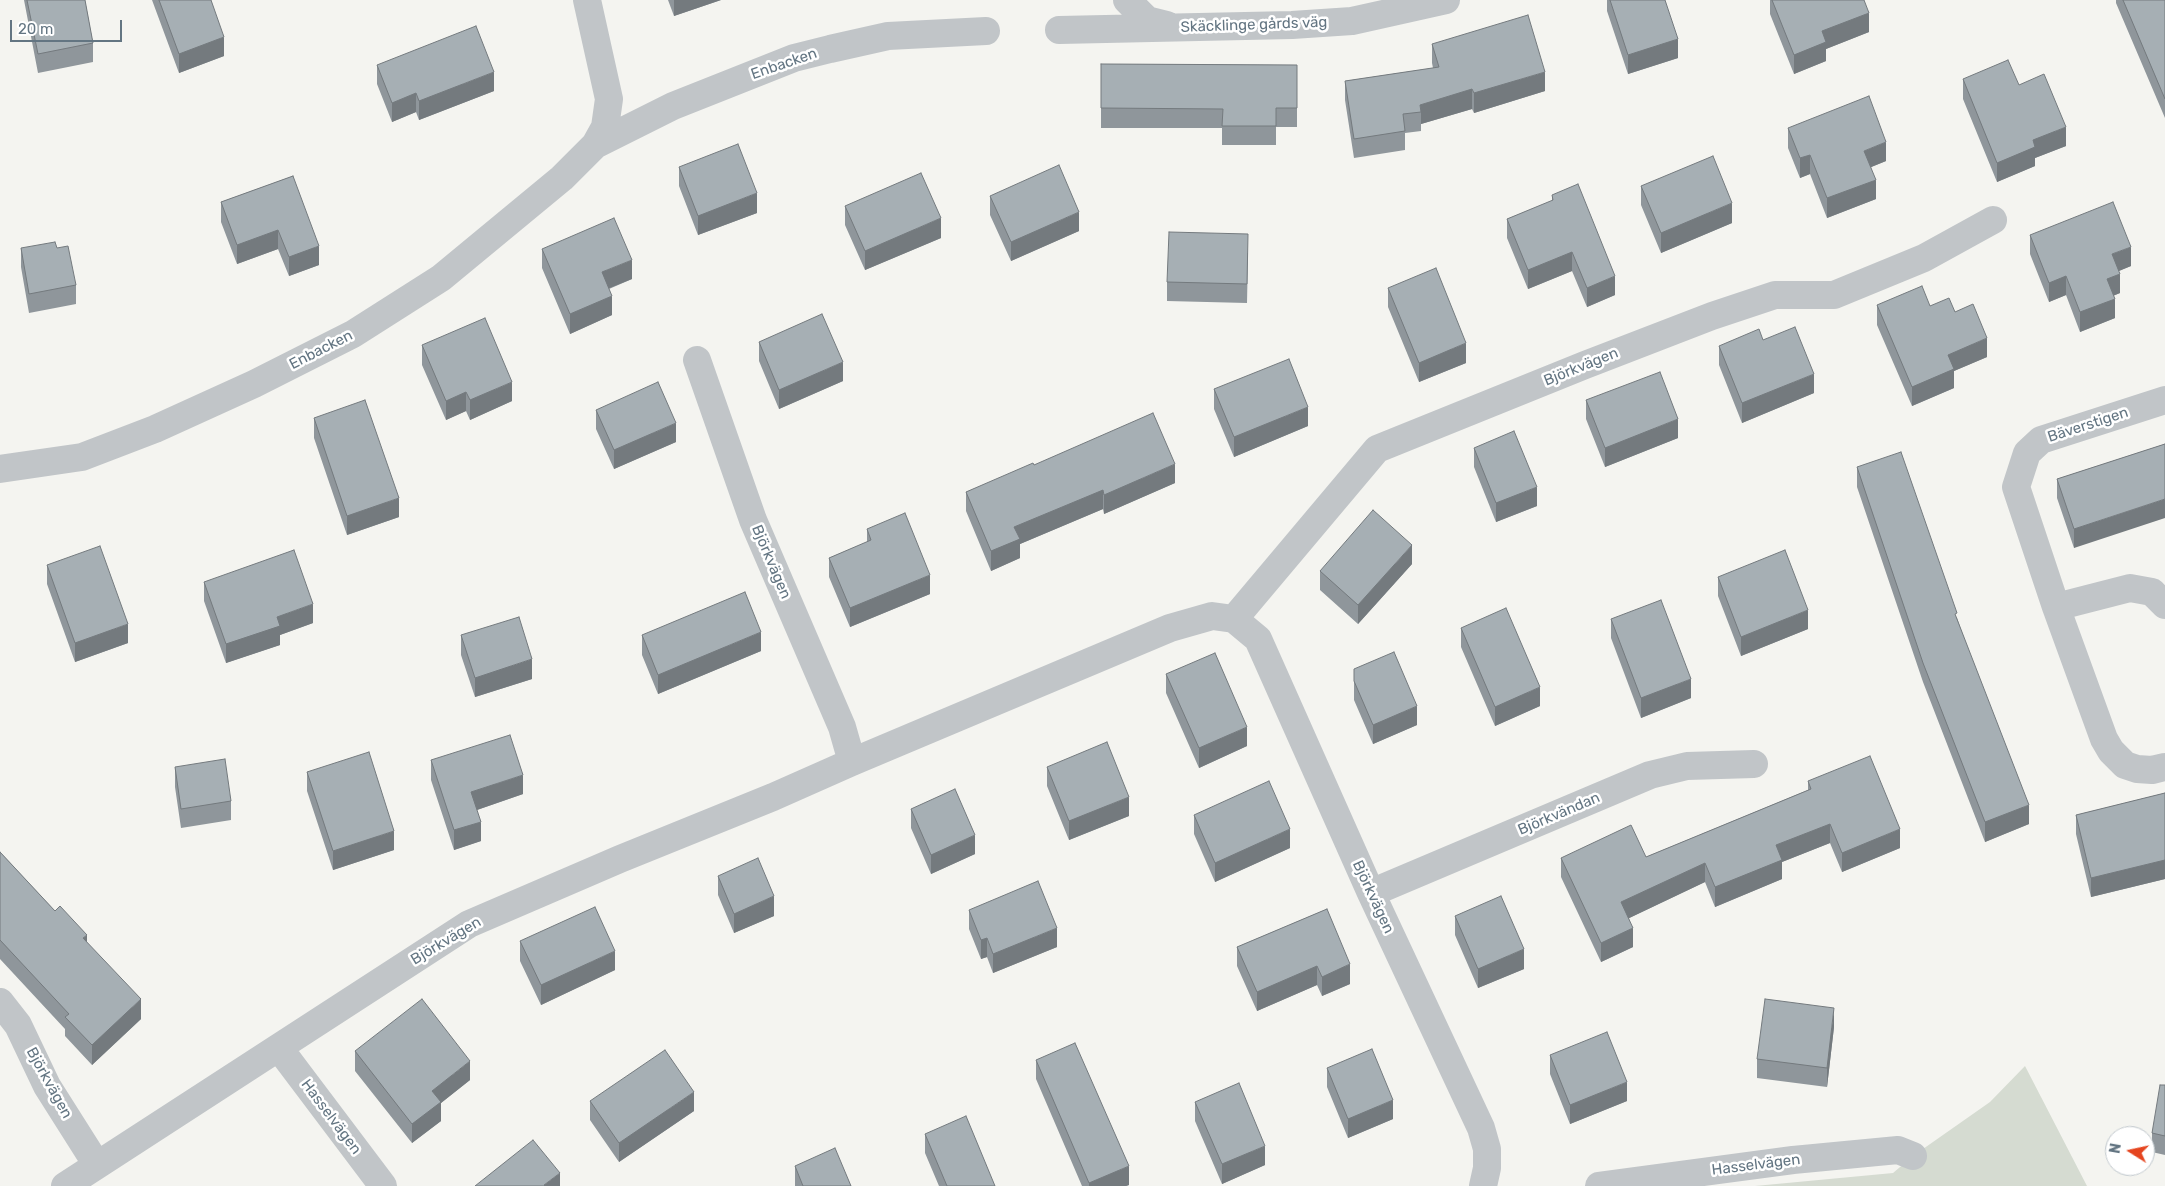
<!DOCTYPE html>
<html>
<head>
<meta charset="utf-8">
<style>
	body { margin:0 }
	#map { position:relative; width:2165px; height:1186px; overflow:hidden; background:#f4f4f0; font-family:Rubik,sans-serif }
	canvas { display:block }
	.north { position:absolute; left:2105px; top:1126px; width:50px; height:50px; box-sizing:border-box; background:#fff; border:1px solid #c1c8cd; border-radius:50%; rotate:280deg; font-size:14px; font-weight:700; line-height:20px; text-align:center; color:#637582 }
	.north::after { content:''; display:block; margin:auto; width:18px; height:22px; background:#e5451f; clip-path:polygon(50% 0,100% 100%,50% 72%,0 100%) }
	.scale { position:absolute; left:10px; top:20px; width:112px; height:22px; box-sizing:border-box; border:2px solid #637582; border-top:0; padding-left:6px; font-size:15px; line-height:18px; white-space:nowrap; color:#637582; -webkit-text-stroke:4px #fff; paint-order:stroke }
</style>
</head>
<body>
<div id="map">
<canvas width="2165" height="1186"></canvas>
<div class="north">N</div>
<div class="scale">20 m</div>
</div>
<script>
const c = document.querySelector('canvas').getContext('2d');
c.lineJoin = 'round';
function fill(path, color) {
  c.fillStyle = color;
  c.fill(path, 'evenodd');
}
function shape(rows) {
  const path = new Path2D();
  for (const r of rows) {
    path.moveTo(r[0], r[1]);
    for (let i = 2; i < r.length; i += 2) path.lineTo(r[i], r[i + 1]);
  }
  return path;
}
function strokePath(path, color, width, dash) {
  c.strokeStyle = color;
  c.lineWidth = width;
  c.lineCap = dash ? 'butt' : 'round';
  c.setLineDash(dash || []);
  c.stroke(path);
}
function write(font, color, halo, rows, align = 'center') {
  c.font = font + ' Rubik,sans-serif';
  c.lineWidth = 5;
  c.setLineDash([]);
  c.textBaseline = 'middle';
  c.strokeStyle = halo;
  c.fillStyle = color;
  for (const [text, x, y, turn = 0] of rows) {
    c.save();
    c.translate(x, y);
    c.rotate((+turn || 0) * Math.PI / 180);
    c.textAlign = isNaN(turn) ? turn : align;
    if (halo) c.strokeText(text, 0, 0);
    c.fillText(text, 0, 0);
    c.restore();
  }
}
const green = shape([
	[2025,1066,2087,1186,1755,1186,1893,1173,1913,1156,1990,1102]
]);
const minor = shape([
	[587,0,609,99,605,127,595,145],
	[1127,0,1147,20,1167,25],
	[1059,30,1292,25,1352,21,1446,0],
	[697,360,753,520,842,727,852,762],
	[2165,400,2041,440,2027,453,2016,487,2056,607,2104,739,2111,751,2125,765,2137,769,2152,770,2165,767],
	[0,469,82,457,155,429,254,384,353,334,441,278,562,178,595,145,673,106,794,58,830,49,888,36,986,31],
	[2056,607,2130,588,2152,592,2165,605],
	[1234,619,1377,449,1585,365,1712,316,1775,295,1834,295,1924,258,1993,220],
	[1371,893,1650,775,1687,766,1754,764],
	[0,1002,18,1025,47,1086,97,1165],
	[279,1048,383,1186],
	[65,1186,469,924,620,859,773,797,852,762,1170,628,1212,616,1234,619,1258,639,1371,893,1481,1128,1487,1149,1487,1168,1483,1186],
	[1599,1186,1793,1160,1898,1150,1913,1156]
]);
const wall = shape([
	[24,0,85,0,93,43,93,62,38,73],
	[152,0,211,0,224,56,179,73],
	[668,0,721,0,674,16],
	[1607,0,1665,0,1678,58,1628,74,1607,11],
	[1770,0,1864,0,1869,32,1826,49,1826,61,1794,74,1770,14],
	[2116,0,2165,0,2165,118,2116,3],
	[1432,44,1545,91,1474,113,1472,109,1421,124,1421,131,1405,133,1405,150,1354,158,1345,100,1345,81,1433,68,1432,63],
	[1101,64,1297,65,1297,127,1276,127,1276,145,1222,145,1222,128,1101,128],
	[377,65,494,91,419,120,416,112,392,122,377,84],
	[1963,79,2019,85,2066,146,2035,158,2035,166,1997,182,1963,99],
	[1788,128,1886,161,1871,167,1876,199,1827,218,1810,174,1800,178,1788,148],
	[679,167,757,213,698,235,679,186],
	[293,176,319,265,289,276,278,249,237,264,221,222,221,202],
	[1641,186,1732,223,1661,253,1641,205],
	[1552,195,1615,295,1587,307,1572,271,1528,289,1507,238,1507,219,1552,201],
	[990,196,1079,231,1011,261,990,215],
	[845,206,941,238,865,270,845,225],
	[2030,235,2131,266,2118,271,2120,293,2113,296,2115,318,2080,332,2066,295,2049,302,2030,254],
	[21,248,57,248,76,285,76,304,29,313,21,267],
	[542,249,632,279,609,289,612,315,570,334,542,268],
	[1248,253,1247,303,1167,301,1167,282],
	[1388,288,1466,363,1419,382,1388,307],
	[1877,305,1930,306,1987,357,1954,371,1954,388,1912,406,1877,325],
	[759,342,843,381,779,409,759,361],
	[422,345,512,401,470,420,466,411,446,420,422,365],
	[1719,346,1814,393,1742,423,1719,365],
	[1214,389,1308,426,1234,457,1214,409],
	[1586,400,1678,438,1605,467,1586,419],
	[596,410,676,442,614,469,596,429],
	[314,418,399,517,347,535,314,438],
	[2165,444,2074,548,2057,498,2057,479],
	[1474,448,1537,506,1496,522,1474,467],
	[1034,465,1175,483,1104,514,1103,509,1020,544,1020,558,991,571,966,511,966,492],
	[1857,467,1957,618,2029,824,1985,842,1923,682,1857,487],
	[867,529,930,594,850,627,829,577,829,558,867,542],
	[1412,564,1358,624,1320,590,1320,571],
	[47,565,128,643,75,662,47,584],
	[1718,577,1808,629,1741,656,1718,596],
	[204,582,313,623,280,635,280,645,226,663,204,601],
	[1611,619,1691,698,1641,718,1611,638],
	[1461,628,1540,706,1495,726,1461,647],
	[461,635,532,679,475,697,461,655],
	[642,635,761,651,658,694,642,655],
	[1354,669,1417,725,1373,744,1354,700],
	[1166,674,1247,746,1199,768,1166,693],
	[431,760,523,794,477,810,481,841,454,850,431,780],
	[175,767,231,801,231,820,181,828,175,787],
	[1047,767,1129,816,1069,840,1047,786],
	[307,772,394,850,333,870,307,791],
	[1808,781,1900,848,1842,872,1830,843,1782,862,1782,879,1715,907,1705,882,1629,918,1633,947,1601,962,1561,877,1561,858,1646,857,1808,790],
	[2165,793,2165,879,2091,897,2076,834,2076,815],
	[911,809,975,854,931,874,911,828],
	[1194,815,1290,848,1215,882,1194,834],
	[0,852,55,911,87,943,141,1019,92,1065,65,1036,65,1029,0,959],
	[718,876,774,916,734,933,718,895],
	[1327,909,1350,984,1322,996,1317,985,1257,1011,1237,966,1237,947],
	[969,910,1057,947,993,973,987,957,981,959,969,929],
	[1455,916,1524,969,1478,988,1455,935],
	[520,941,615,970,541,1005,520,961],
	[1834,1027,1827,1087,1757,1078,1757,1059],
	[355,1051,470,1080,441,1103,441,1121,412,1143,355,1071],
	[1550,1055,1627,1101,1570,1124,1550,1074],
	[1036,1060,1129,1185,1126,1186,1082,1186,1036,1079],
	[1327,1068,1393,1119,1348,1138,1327,1087],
	[2165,1085,2165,1155,2152,1152,2152,1133],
	[590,1101,694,1111,619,1162,590,1120],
	[1195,1102,1265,1165,1222,1184,1195,1121],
	[925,1134,995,1186,939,1186,925,1153],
	[795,1166,851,1186,795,1186]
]);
const shadedWall = shape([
	[674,0,721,0,674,16],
	[1869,13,1869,32,1826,49,1826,61,1794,74,1794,55,1822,31],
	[224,37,224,56,179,73,179,54],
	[1678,39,1678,58,1628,74,1628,55],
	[494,72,494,91,419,120,419,101],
	[1545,72,1545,91,1474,113,1474,93],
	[1472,89,1472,109,1421,124,1421,112,1420,105],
	[416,93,416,112,392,122,392,103],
	[2066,127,2066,146,2035,158,2035,166,1997,182,1997,163,2033,140],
	[1886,142,1886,161,1864,170,1864,151],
	[1810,155,1810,174,1800,178,1800,158],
	[1876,180,1876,199,1827,218,1827,198],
	[757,193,757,213,698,235,698,216],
	[1732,203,1732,223,1661,253,1661,233],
	[1079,212,1079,231,1011,261,1011,242],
	[941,218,941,238,865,270,865,251],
	[278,230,278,249,237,264,237,245],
	[319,246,319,265,289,276,289,257],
	[2131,247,2131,266,2112,274,2112,254],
	[1572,252,1572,271,1528,289,1528,270],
	[632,260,632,279,602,291,602,272],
	[2120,274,2120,293,2107,298,2107,279],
	[1615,276,1615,295,1587,307,1587,288],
	[2066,276,2066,295,2049,302,2049,283],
	[612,296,612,315,570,334,570,314],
	[2115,299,2115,318,2080,332,2080,312],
	[1987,338,1987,357,1954,371,1954,388,1912,406,1912,387,1948,355],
	[1466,343,1466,363,1419,382,1419,363],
	[843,362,843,381,779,409,779,390],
	[1814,374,1814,393,1742,423,1742,403],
	[512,382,512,401,470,420,470,400],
	[466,392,466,411,446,420,446,401],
	[1308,407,1308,426,1234,457,1234,437],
	[1678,419,1678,438,1605,467,1605,448],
	[676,423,676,442,614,469,614,450],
	[1175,464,1175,483,1104,514,1104,495],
	[1537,487,1537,506,1496,522,1496,503],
	[1103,490,1103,509,1020,544,1020,558,991,571,991,551,1014,527],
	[399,498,399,517,347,535,347,516],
	[2165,499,2165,518,2074,548,2074,529],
	[1412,545,1412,564,1358,624,1358,605],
	[930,575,930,594,850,627,850,608],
	[313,604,313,623,280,635,280,645,226,663,226,644,277,617],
	[1808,610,1808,629,1741,656,1741,637],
	[128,624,128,643,75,662,75,643],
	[761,632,761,651,658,694,658,675],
	[532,659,532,679,475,697,475,678],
	[1691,679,1691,698,1641,718,1641,698],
	[1540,687,1540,706,1495,726,1495,707],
	[1417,706,1417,725,1373,744,1373,725],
	[1247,727,1247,746,1199,768,1199,748],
	[523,775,523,794,471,812,471,792],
	[1129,797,1129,816,1069,840,1069,821],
	[2029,805,2029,824,1985,842,1985,822],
	[481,822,481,841,454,850,454,830],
	[1830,824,1830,843,1782,862,1782,879,1715,907,1715,887,1776,845],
	[1290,829,1290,848,1215,882,1215,863],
	[1900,829,1900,848,1842,872,1842,853],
	[394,831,394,850,333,870,333,851],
	[975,835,975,854,931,874,931,855],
	[2165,860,2165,879,2091,897,2091,878],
	[1705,863,1705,882,1621,922,1621,902],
	[774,896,774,916,734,933,734,914],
	[1057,928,1057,947,993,973,993,954],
	[1633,928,1633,947,1601,962,1601,943],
	[87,935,87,954,83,938],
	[987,938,987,957,981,959,981,940],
	[1524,949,1524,969,1478,988,1478,969],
	[615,951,615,970,541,1005,541,985],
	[1350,964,1350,984,1322,996,1322,977],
	[1317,966,1317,985,1257,1011,1257,992],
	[141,999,141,1019,92,1065,92,1045],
	[1834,1008,1834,1027,1827,1087,1827,1068],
	[470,1061,470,1080,441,1103,441,1121,412,1143,412,1124,432,1091],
	[1627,1082,1627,1101,1570,1124,1570,1105],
	[694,1092,694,1111,619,1162,619,1143],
	[1393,1100,1393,1119,1348,1138,1348,1119],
	[1265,1146,1265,1165,1222,1184,1222,1164],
	[1129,1166,1129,1185,1126,1186,1089,1186,1089,1183],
	[560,1173,560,1186,544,1186,544,1185]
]);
const building = shape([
	[27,0,85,0,93,43,38,54,27,0],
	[159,0,211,0,224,37,179,54,159,0],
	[1610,0,1665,0,1678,39,1628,55,1610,0],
	[1772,0,1864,0,1869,13,1822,31,1826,42,1794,55,1772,0],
	[2123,0,2165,0,2165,99,2123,0],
	[1528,15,1545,72,1474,93,1472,89,1420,105,1421,112,1403,114,1405,131,1354,139,1345,81,1439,67,1432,44,1528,15],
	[476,26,494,72,419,101,416,93,392,103,377,65,476,26],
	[2008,60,2019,85,2044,74,2066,127,2033,140,2035,147,1997,163,1963,79,2008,60],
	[1101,64,1297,65,1297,108,1276,108,1276,126,1222,126,1223,109,1101,108,1101,64],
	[1869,96,1886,142,1864,151,1876,180,1827,198,1810,155,1800,158,1788,128,1869,96],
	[738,144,757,193,698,216,679,167,738,144],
	[1713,156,1732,203,1661,233,1641,186,1713,156],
	[1059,165,1079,212,1011,242,990,196,1059,165],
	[921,173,941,218,865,251,845,206,921,173],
	[293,176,319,246,289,257,278,230,237,245,221,202,293,176],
	[1578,184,1615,276,1587,288,1572,252,1528,270,1507,219,1553,200,1552,195,1578,184],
	[2113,202,2131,247,2112,254,2120,274,2107,279,2115,299,2080,312,2066,276,2049,283,2030,235,2113,202],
	[614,218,632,260,602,272,612,296,570,314,542,249,614,218],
	[1169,232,1248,234,1247,284,1167,282,1169,232],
	[55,242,57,248,68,246,76,285,29,294,21,248,55,242],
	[1436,268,1466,343,1419,363,1388,288,1436,268],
	[1922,286,1930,306,1949,298,1955,312,1973,304,1987,338,1948,355,1954,369,1912,387,1877,305,1922,286],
	[822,314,843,362,779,390,759,342,822,314],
	[485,318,512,382,470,400,466,392,446,401,422,345,485,318],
	[1795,327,1814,374,1742,403,1719,346,1759,329,1763,340,1795,327],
	[1289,359,1308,407,1234,437,1214,389,1289,359],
	[1660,372,1678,419,1605,448,1586,400,1660,372],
	[658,382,676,423,614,450,596,410,658,382],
	[365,400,399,498,347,516,314,418,365,400],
	[1153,413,1175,464,1104,495,1103,490,1014,527,1020,539,991,551,966,492,1033,463,1034,465,1153,413],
	[1514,431,1537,487,1496,503,1474,448,1514,431],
	[2165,444,2165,499,2074,529,2057,479,2165,444],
	[1901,452,1957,613,1955,614,2029,805,1985,822,1923,663,1857,467,1901,452],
	[1373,510,1412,545,1358,605,1320,571,1373,510],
	[905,513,930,575,850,608,829,558,871,540,867,529,905,513],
	[100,546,128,624,75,643,47,565,100,546],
	[294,550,313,604,277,617,280,626,226,644,204,582,294,550],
	[1785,550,1808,610,1741,637,1718,577,1785,550],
	[745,592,761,632,658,675,642,635,745,592],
	[1661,600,1691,679,1641,698,1611,619,1661,600],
	[1506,608,1540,687,1495,707,1461,628,1506,608],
	[519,617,532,659,475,678,461,635,519,617],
	[1394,652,1417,706,1373,725,1354,681,1354,669,1394,652],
	[1215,653,1247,727,1199,748,1166,674,1215,653],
	[510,735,523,775,471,792,481,822,454,830,431,760,510,735],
	[1107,742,1129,797,1069,821,1047,767,1107,742],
	[369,752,394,831,333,851,307,772,369,752],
	[1870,756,1900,829,1842,853,1830,824,1776,845,1782,860,1715,887,1705,863,1621,902,1633,928,1601,943,1561,858,1631,825,1646,857,1811,789,1808,781,1870,756],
	[225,759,231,801,181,809,175,767,225,759],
	[1269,781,1290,829,1215,863,1194,815,1269,781],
	[955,789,975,835,931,855,911,809,955,789],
	[2165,793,2165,860,2091,878,2076,815,2165,793],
	[0,852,55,911,60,906,87,935,83,938,141,999,92,1045,65,1017,69,1014,0,940,0,852],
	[758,858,774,896,734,914,718,876,758,858],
	[1038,881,1057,928,993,954,987,938,981,940,969,910,1038,881],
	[1501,896,1524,949,1478,969,1455,916,1501,896],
	[595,907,615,951,541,985,520,941,595,907],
	[1327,909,1350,964,1322,977,1317,966,1257,992,1237,947,1327,909],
	[422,999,470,1061,432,1091,441,1102,412,1124,355,1051,422,999],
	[1765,999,1834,1008,1827,1068,1757,1059,1765,999],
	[1607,1032,1627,1082,1570,1105,1550,1055,1607,1032],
	[1075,1043,1129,1166,1089,1183,1036,1060,1075,1043],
	[1372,1049,1393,1100,1348,1119,1327,1068,1372,1049],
	[665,1050,694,1092,619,1143,590,1101,665,1050],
	[1239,1083,1265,1146,1222,1164,1195,1102,1239,1083],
	[2160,1085,2165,1085,2165,1136,2152,1133,2160,1085],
	[966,1116,995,1186,947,1186,925,1134,966,1116],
	[533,1140,560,1173,544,1185,545,1186,475,1186,533,1140],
	[835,1148,851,1186,803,1186,795,1166,835,1148]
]);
const streetNames = [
	["Skäcklinge gårds väg",1254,25,-2],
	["Enbacken",784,64,-19],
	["Enbacken",321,350,-27],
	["Björkvägen",1581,367,-22],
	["Bäverstigen",2088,425,-18],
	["Björkvägen",771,562,67],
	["Björkvändan",1559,814,-23],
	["Björkvägen",1373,897,65],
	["Björkvägen",446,941,-31],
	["Björkvägen",49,1083,61],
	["Hasselvägen",331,1117,53],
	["Hasselvägen",1756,1165,-7]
];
fill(green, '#d5dbd1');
strokePath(minor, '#c1c5c8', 28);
fill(wall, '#8f969b');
fill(shadedWall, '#747a7e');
fill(building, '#a6afb4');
strokePath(building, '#747a7e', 1);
write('15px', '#637582', '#fff', streetNames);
</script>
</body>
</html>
